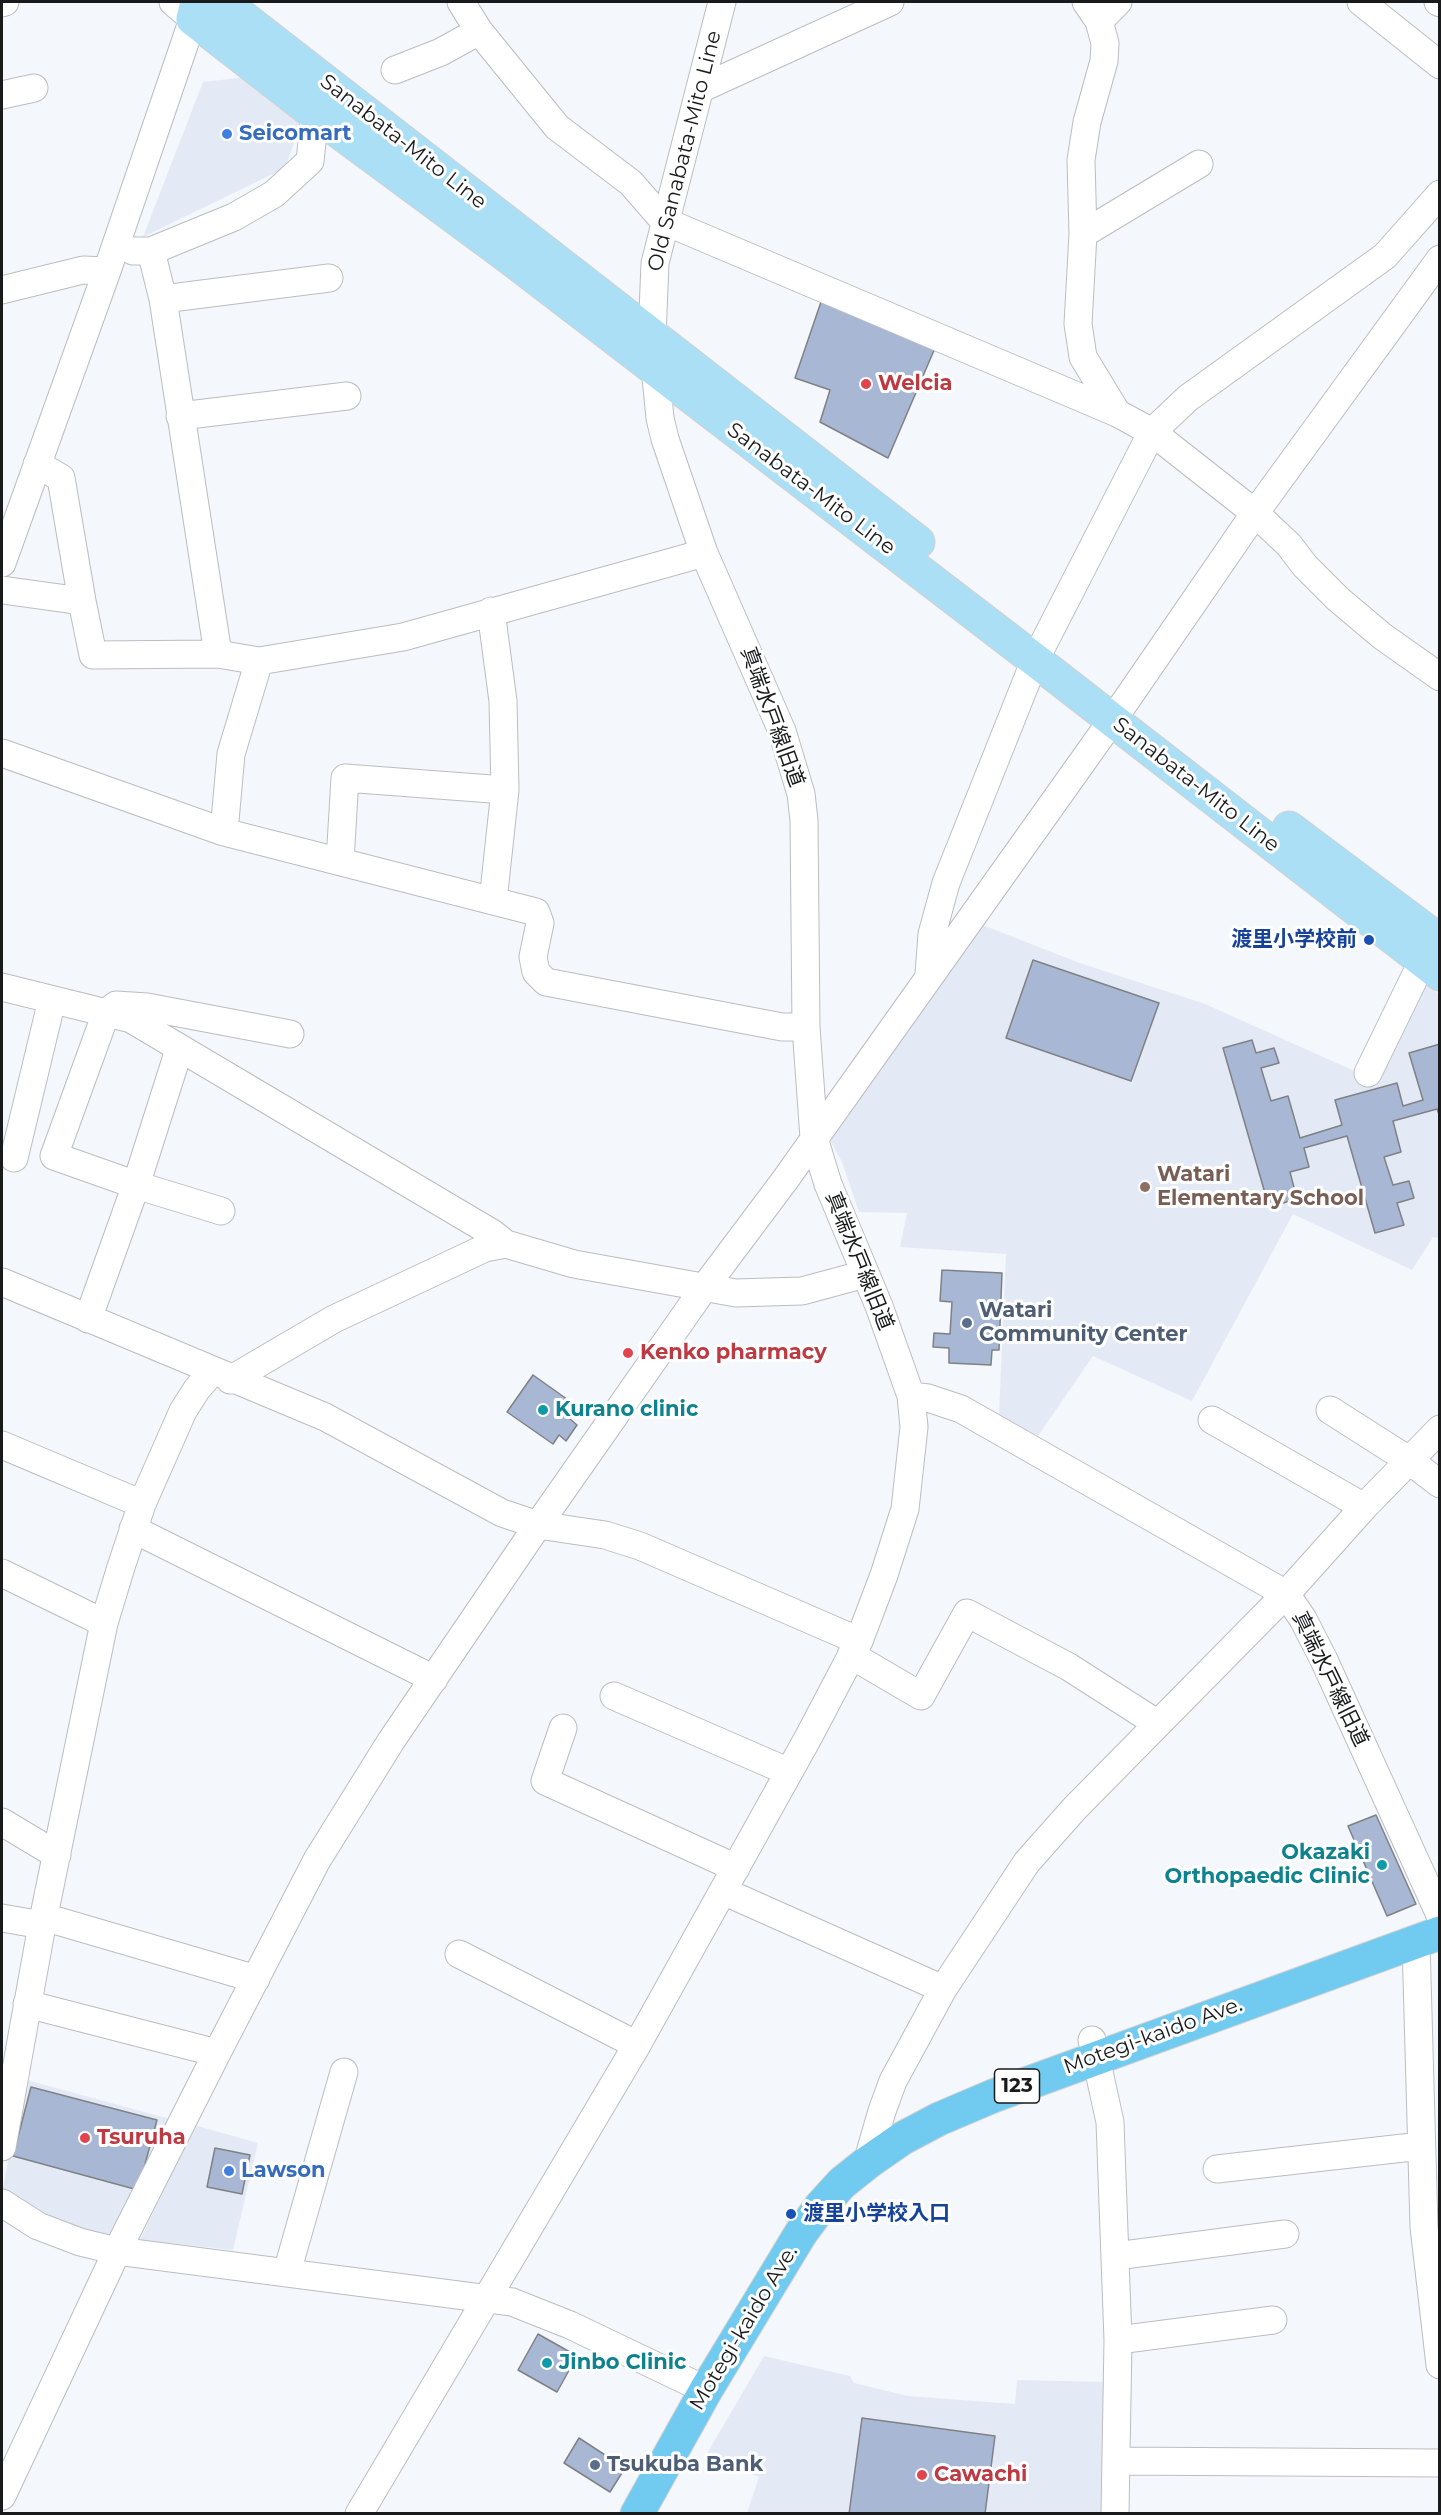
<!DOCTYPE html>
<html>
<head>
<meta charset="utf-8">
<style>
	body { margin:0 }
	#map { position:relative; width:1441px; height:2515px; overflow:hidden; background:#f4f7fb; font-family:Montserrat,sans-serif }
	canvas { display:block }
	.frame { position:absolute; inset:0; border:3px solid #191a1b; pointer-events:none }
</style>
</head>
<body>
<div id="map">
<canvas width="1441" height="2515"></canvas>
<div class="frame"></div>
</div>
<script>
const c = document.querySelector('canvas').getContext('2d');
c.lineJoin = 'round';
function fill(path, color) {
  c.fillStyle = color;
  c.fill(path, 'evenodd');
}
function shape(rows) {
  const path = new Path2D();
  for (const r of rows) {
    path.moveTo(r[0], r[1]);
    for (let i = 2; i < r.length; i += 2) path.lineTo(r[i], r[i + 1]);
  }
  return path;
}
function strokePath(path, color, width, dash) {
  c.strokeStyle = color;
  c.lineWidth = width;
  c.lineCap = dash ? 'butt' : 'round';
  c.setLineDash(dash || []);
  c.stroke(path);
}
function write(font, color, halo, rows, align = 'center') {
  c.font = font + ' Montserrat,"Noto Sans JP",sans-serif';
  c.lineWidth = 6;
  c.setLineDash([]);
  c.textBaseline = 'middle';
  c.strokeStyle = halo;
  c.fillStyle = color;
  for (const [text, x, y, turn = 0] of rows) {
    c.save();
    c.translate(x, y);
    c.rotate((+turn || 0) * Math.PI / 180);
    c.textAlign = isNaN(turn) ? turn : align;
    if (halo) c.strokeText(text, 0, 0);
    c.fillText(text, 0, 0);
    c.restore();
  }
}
const built = shape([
	[247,77,303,118,285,168,143,237,203,82],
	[980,924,1077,962,1205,1004,1370,1078,1422,981,1439,994,1439,1238,1433,1237,1412,1270,1293,1214,1192,1401,1093,1356,1038,1436,999,1415,1006,1254,900,1247,907,1213,859,1212,842,1162,831,1142,839,1117],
	[23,2079,170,2119,115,2240,70,2228,2,2194],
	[194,2125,258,2143,233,2250,140,2240],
	[764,2356,850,2376,854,2383,908,2396,1015,2404,1017,2380,1105,2382,1110,2513,747,2513,759,2477,705,2457]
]);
const building = shape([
	[822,299,935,348,888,458,820,422,830,390,795,378,822,299],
	[1033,960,1159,1003,1131,1081,1006,1038,1033,960],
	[1252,1040,1256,1053,1274,1048,1279,1063,1261,1068,1271,1101,1288,1096,1300,1138,1342,1125,1335,1100,1397,1083,1403,1106,1423,1100,1409,1053,1440,1044,1440,1117,1437,1109,1393,1121,1401,1152,1384,1157,1393,1185,1409,1181,1414,1198,1397,1203,1404,1225,1375,1233,1347,1136,1304,1148,1309,1167,1290,1172,1297,1199,1269,1207,1223,1048,1252,1040],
	[942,1270,1002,1273,999,1350,992,1350,991,1365,949,1363,949,1348,933,1347,934,1333,950,1334,952,1302,940,1301,942,1270],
	[533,1375,578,1407,570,1419,577,1425,566,1441,559,1435,553,1444,507,1412,533,1375],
	[1376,1815,1416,1904,1387,1916,1348,1826,1376,1815],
	[31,2087,157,2120,138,2190,13,2156,31,2087],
	[215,2148,250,2155,242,2194,207,2187,215,2148],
	[538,2334,577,2356,557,2392,518,2370,538,2334],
	[862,2418,995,2436,985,2514,849,2514,862,2418],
	[579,2438,625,2468,610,2492,564,2463,579,2438]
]);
const minor = shape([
	[461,2,479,31,557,127,631,183,664,221,1117,413],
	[1086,2,1099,21,1105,43,1104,61,1087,122,1081,160,1083,234,1078,324,1083,357,1117,413,1152,432,1255,513,1289,545,1305,566,1338,599,1382,636,1440,677],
	[1361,2,1440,65],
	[1438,2,1440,3],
	[2,3,5,2],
	[1099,21,1118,2],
	[395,70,441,52,479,31],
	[700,89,890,2],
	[2,95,34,88],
	[1083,234,1199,164],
	[133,251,151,251,234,217,274,194,310,161,315,114],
	[151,251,163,299,218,654,259,661,403,637,704,553],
	[2,290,83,270,107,271],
	[163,299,329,278],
	[180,416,347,396],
	[37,464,61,478,82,601],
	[2,563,107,271,193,19,173,2],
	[2,590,82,601,93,655,218,654],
	[491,611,503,701,505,790,493,901],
	[2,753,224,832,536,912,540,923,533,957,536,972,546,982,782,1027,806,1027],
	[224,832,231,754,259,661],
	[340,861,345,778,505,790],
	[929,974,932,934,946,883,1035,660,1152,432,1188,398,1385,256,1440,194],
	[2,987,131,1019,492,1233,506,1244,574,1264,736,1293,802,1291,865,1274],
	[1368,1073,1423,960],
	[14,1158,52,1000],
	[221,1211,136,1185,54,1156,106,1013,116,1005,147,1007,290,1034],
	[2,1282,325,1417,502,1513,538,1525,605,1535,640,1546,859,1641],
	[88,1319,136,1185,179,1050],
	[230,1380,334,1319,485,1248,506,1244],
	[911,1396,928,1398,961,1409,1286,1594,1303,1619,1324,1660,1440,1915],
	[1330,1410,1410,1461,1440,1484],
	[1212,1420,1364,1507],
	[2,1445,142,1504],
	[133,1529,434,1679],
	[2,1573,104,1623],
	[851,1655,921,1696,967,1613,1069,1667,1158,1724],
	[614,1696,789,1772],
	[563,1728,545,1781,736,1868],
	[2,1822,57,1855],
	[723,1891,943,1989],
	[44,1917,256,1979],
	[2,1918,42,1925,104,1623,121,1567,142,1504,183,1411,197,1389,212,1372],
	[1416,1942,1424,2227,1440,2365],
	[459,1954,637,2045],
	[27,2004,217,2053],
	[1092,2040,1110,2122,1118,2340,1115,2514],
	[2,2147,42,1925],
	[867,2163,882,2111,893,2081,943,1989,1027,1862,1075,1808,1286,1594,1364,1507,1440,1429],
	[1217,2169,1421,2146],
	[2,2203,38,2226,80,2242,117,2251,512,2302,570,2325,706,2390],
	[1116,2256,1285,2234],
	[287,2272,344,2072],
	[1118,2340,1273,2320],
	[1117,2461,1440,2463],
	[2,2496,117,2251,217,2053,317,1860,391,1741,538,1525,704,1288,785,1180,1125,702,1255,513,1440,259],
	[359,2514,637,2045,808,1738,859,1641,884,1575,905,1509,914,1427,911,1396,879,1306,828,1184,814,1138,806,1027,804,820,801,794,782,731,704,553,665,439,660,418,652,337,655,263,722,2]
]);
const major = shape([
	[197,2,193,19,315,114,510,258,1035,660,1440,974],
	[223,2,918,542],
	[1289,828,1440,941]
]);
const highway = shape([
	[637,2514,706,2390,801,2233,821,2206,842,2183,867,2163,903,2138,939,2119,993,2096,1440,1933]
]);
const markers = [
	[227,134,6,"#3f7fe0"],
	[866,384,6,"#e0444e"],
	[1369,940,6,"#1a4fb4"],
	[1145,1187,6,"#8d6e63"],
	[967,1323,6,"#5c6f8a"],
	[628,1353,6,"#e0444e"],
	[543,1410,6,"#0f9aa8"],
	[1382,1865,6,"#0f9aa8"],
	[85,2138,6,"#e0444e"],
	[229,2171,6,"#3f7fe0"],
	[791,2214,6,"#1a4fb4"],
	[547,2363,6,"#0f9aa8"],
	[595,2465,6,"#5c6f8a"],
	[922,2475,6,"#e0444e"]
];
const shields = [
	[1017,2086,45]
];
const shieldNames = [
	["123",1017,2086]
];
const shopNames = [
	["Seicomart",239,134],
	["Lawson",241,2171]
];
const streetNames = [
	["Sanabata-Mito Line",403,142,38],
	["Old Sanabata-Mito Line",685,151,-76],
	["Sanabata-Mito Line",811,489,37],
	["真端水戸線旧道",772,717,70],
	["Sanabata-Mito Line",1196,785,38],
	["真端水戸線旧道",859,1261,68],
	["真端水戸線旧道",1330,1679,64],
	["Motegi-kaido Ave.",1153,2036,-20],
	["Motegi-kaido Ave.",744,2328,-59]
];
const healthNames = [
	["Welcia",878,384],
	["Kenko pharmacy",640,1353],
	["Tsuruha",97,2138],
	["Cawachi",934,2475]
];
const transitNames = [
	["渡里小学校前",1357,940],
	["渡里小学校入口",803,2214,"left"]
];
const educationNames = [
	["Watari",1157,1175],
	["Elementary School",1157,1199]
];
const serviceNames = [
	["Watari",979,1311],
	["Community Center",979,1335],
	["Tsukuba Bank",607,2465]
];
const cultureNames = [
	["Kurano clinic",555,1410],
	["Okazaki",1370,1853,"right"],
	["Orthopaedic Clinic",1370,1877,"right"],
	["Jinbo Clinic",559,2363]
];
fill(built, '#e4eaf5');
fill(building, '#a8b8d4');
strokePath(building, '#7f8185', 1.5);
strokePath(minor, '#bbbdc1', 29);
strokePath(major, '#d1d1d1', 35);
strokePath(highway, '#d1d1d1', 35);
strokePath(minor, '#fff', 27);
strokePath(major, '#aadff6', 33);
strokePath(highway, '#71caf0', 33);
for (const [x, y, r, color] of markers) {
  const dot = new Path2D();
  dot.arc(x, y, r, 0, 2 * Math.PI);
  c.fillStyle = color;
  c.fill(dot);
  strokePath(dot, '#fff', 2);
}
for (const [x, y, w] of shields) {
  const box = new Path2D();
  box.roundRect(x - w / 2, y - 17, w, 34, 4.5);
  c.fillStyle = '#fff';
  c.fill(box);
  strokePath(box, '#191a1b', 1.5);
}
write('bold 20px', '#191a1b', null, shieldNames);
write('bold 21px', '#366cbe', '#fff', shopNames, 'left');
write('21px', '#191a1b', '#fff', streetNames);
write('bold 21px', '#be3a42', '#fff', healthNames, 'left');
write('bold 21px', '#164399', '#fff', transitNames, 'right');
write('bold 21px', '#785e54', '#fff', educationNames, 'left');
write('bold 21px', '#4e5e75', '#fff', serviceNames, 'left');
write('bold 21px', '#0d838f', '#fff', cultureNames, 'left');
</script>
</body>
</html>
